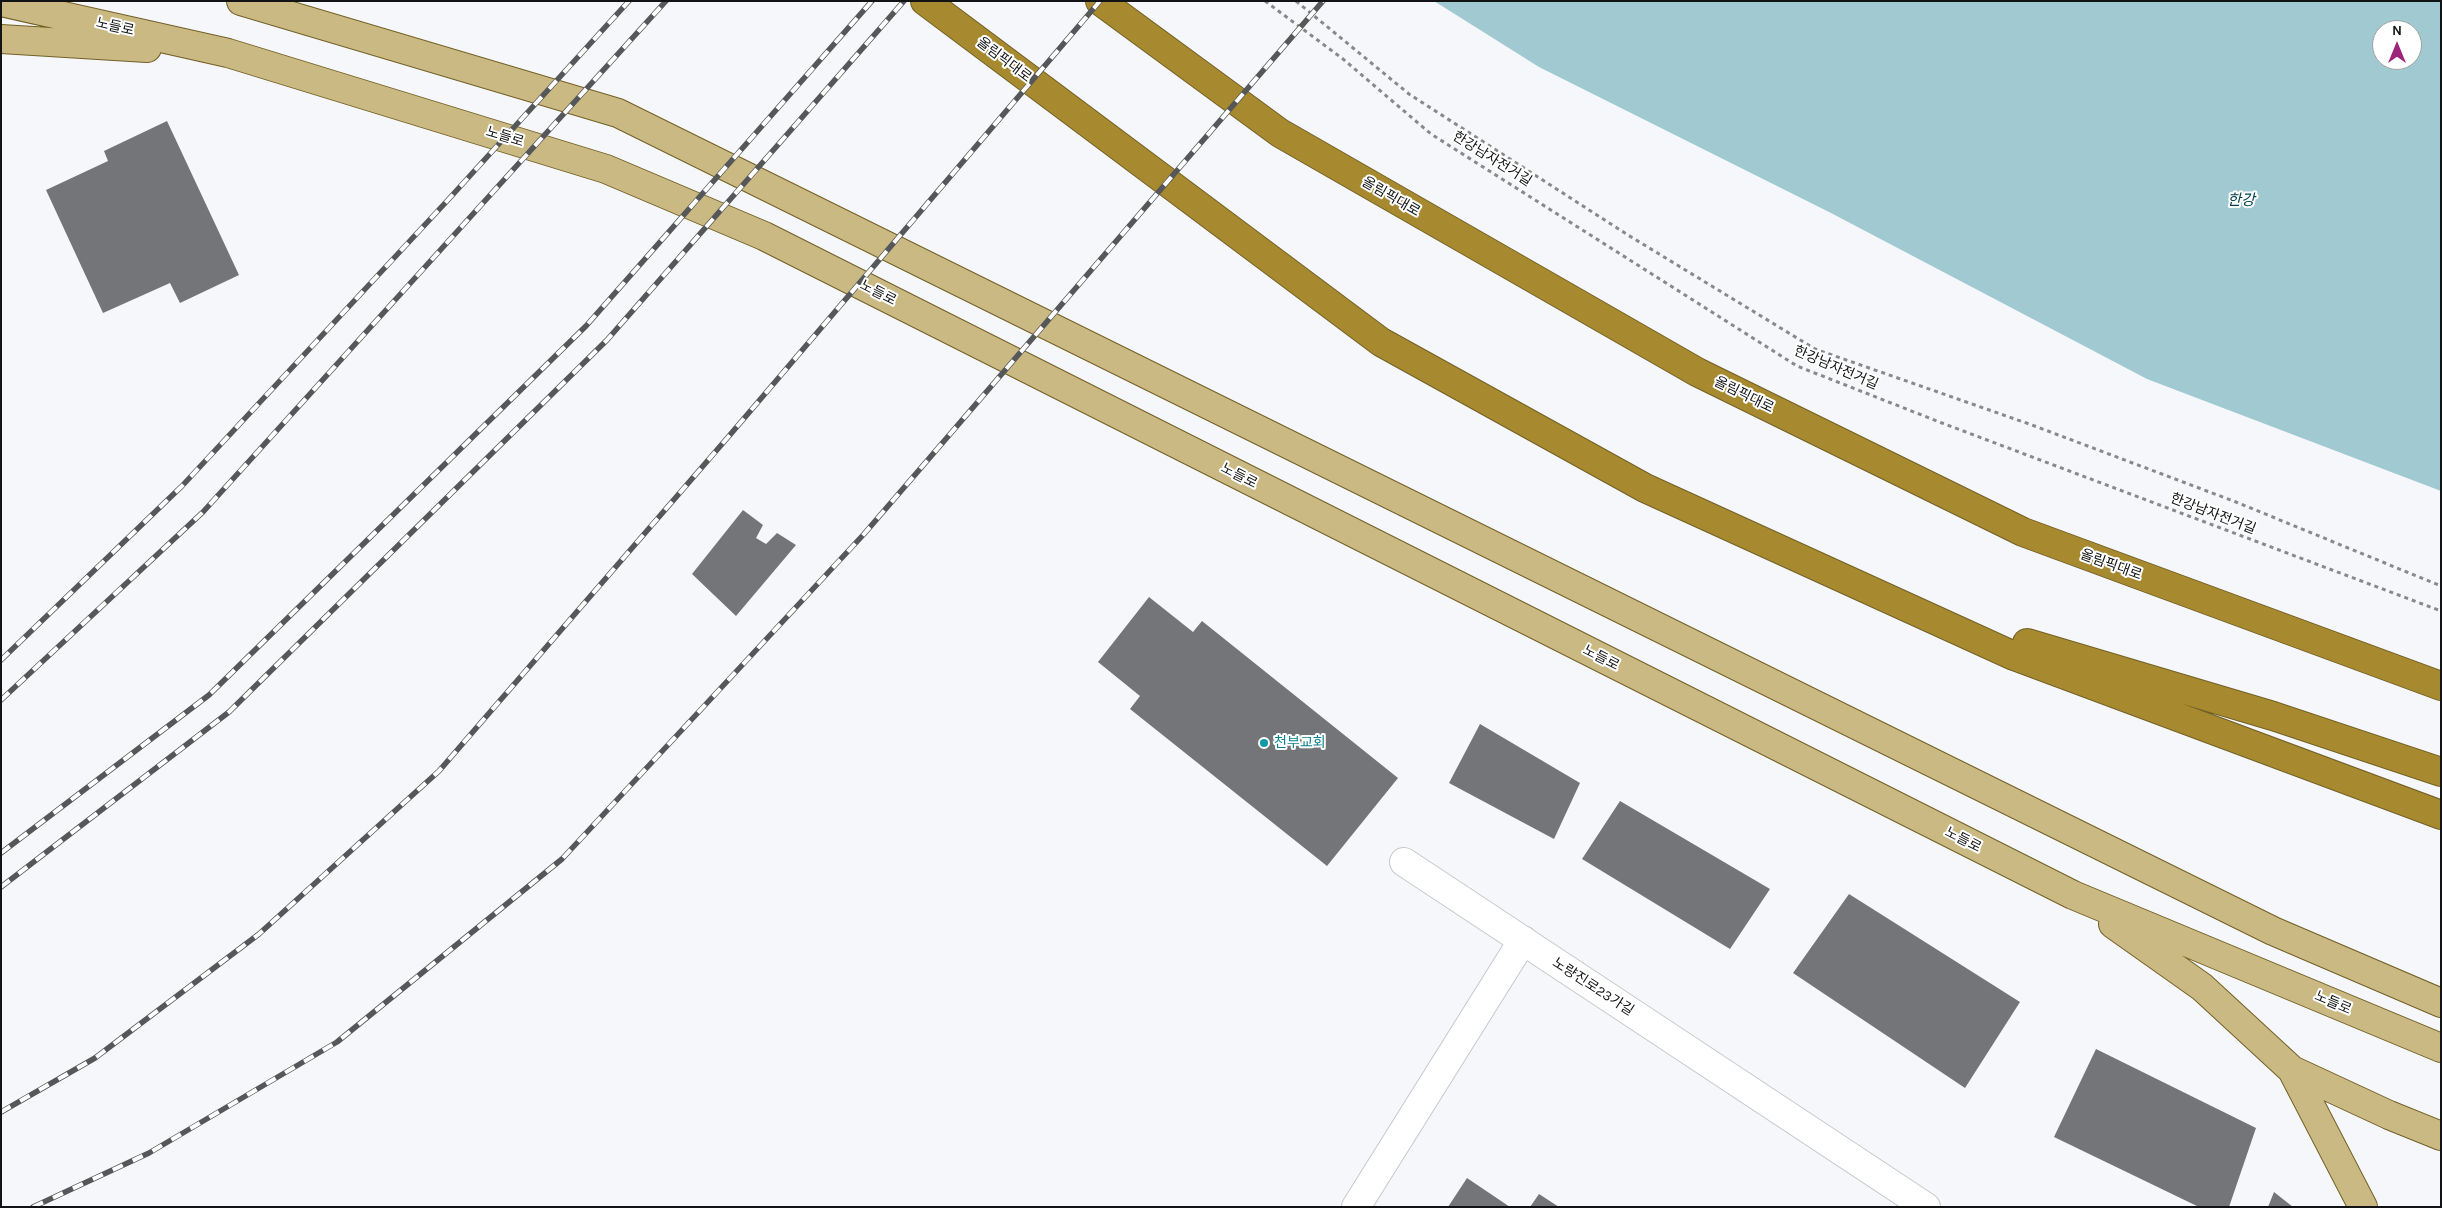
<!DOCTYPE html>
<html>
<head>
<meta charset="utf-8">
<style>
	body { margin:0 }
	#map { position:relative; width:2442px; height:1208px; overflow:hidden; background:#f5f7fb; font-family:Karla,sans-serif }
	canvas { display:block }
	.frame { position:absolute; inset:0; border:2px solid #121314; pointer-events:none }
	.north { position:absolute; left:2372px; top:20px; width:50px; height:50px; box-sizing:border-box; background:#fff; border:1px solid #a0a1a1; border-radius:50%; rotate:0deg; font-size:14px; font-weight:700; line-height:20px; text-align:center; color:#121314 }
	.north::after { content:''; display:block; margin:auto; width:18px; height:22px; background:#9e247b; clip-path:polygon(50% 0,100% 100%,50% 72%,0 100%) }
</style>
</head>
<body>
<div id="map">
<canvas width="2442" height="1208"></canvas>
<div class="frame"></div>
<div class="north">N</div>
</div>
<script>
const c = document.querySelector('canvas').getContext('2d');
c.lineJoin = 'round';
function fill(path, color) {
  c.fillStyle = color;
  c.fill(path, 'evenodd');
}
function shape(rows) {
  const path = new Path2D();
  for (const r of rows) {
    path.moveTo(r[0], r[1]);
    for (let i = 2; i < r.length; i += 2) path.lineTo(r[i], r[i + 1]);
  }
  return path;
}
function strokePath(path, color, width, dash) {
  c.strokeStyle = color;
  c.lineWidth = width;
  c.lineCap = dash ? 'butt' : 'round';
  c.setLineDash(dash || []);
  c.stroke(path);
}
function write(font, color, halo, rows, align = 'center') {
  c.font = font + ' Karla,"Noto Sans KR",sans-serif';
  c.lineWidth = 4;
  c.setLineDash([]);
  c.textBaseline = 'middle';
  c.strokeStyle = halo;
  c.fillStyle = color;
  for (const [text, x, y, turn = 0] of rows) {
    c.save();
    c.translate(x, y);
    c.rotate((+turn || 0) * Math.PI / 180);
    c.textAlign = isNaN(turn) ? turn : align;
    if (halo) c.strokeText(text, 0, 0);
    c.fillText(text, 0, 0);
    c.restore();
  }
}
const water = shape([
	[1434,1,2441,1,2441,491,2147,379,1831,213,1539,67],
	[2382,30,2412,30,2412,60,2382,60]
]);
const building = shape([
	[167,121,239,275,180,303,170,283,103,313,46,190,108,161,104,151],
	[743,510,763,525,756,538,766,544,777,533,796,545,736,616,692,574],
	[1149,597,1193,632,1202,621,1398,778,1327,866,1130,709,1140,696,1098,662],
	[1480,724,1580,783,1554,839,1449,783],
	[1620,801,1770,889,1730,949,1582,859],
	[1849,894,2020,1002,1965,1088,1793,973],
	[2096,1049,2256,1128,2229,1207,2199,1207,2054,1137],
	[1467,1178,1510,1207,1448,1207],
	[2274,1192,2293,1207,2268,1207],
	[1539,1194,1559,1207,1530,1207]
]);
const path = shape([
	[1265,1,1343,59,1431,134,1797,366,1942,423,2441,611],
	[1296,1,1409,94,1628,235,1815,349,2032,425,2236,502,2441,586]
]);
const minor = shape([
	[1404,862,1926,1207],
	[1356,1207,1523,940]
]);
const major = shape([
	[241,1,618,113,2273,931,2441,1003],
	[1,2,228,53,606,169,764,236,2073,895,2441,1048],
	[1,39,147,48],
	[2113,924,2202,987,2292,1070,2389,1115,2441,1136],
	[2292,1070,2363,1207]
]);
const highway = shape([
	[925,1,1381,342,1645,488,2014,656,2441,815],
	[1100,1,1280,133,1697,372,2023,532,2441,686],
	[2027,643,2273,716,2441,772]
]);
const rail = shape([
	[1,660,182,486,447,201,629,1],
	[1,700,203,512,666,1],
	[1,853,209,695,586,326,872,1],
	[1,887,229,712,607,340,904,1],
	[1,1112,95,1058,259,934,439,771,729,436,1100,1],
	[33,1207,149,1153,337,1042,562,859,864,534,1323,1]
]);
const markers = [
	[1264,743,5,"#0f9aa8"]
];
const streetNames = [
	["노들로",115,27,13],
	["올림픽대로",1004,60,37],
	["노들로",505,137,17],
	["한강남자전거길",1492,159,32],
	["올림픽대로",1391,197,30],
	["노들로",878,293,27],
	["한강남자전거길",1836,368,23],
	["올림픽대로",1744,395,26],
	["노들로",1239,476,27],
	["한강남자전거길",2213,514,21],
	["올림픽대로",2111,565,20],
	["노들로",1601,658,27],
	["노들로",1963,840,27],
	["노량진로23가길",1593,987,33],
	["노들로",2333,1003,23]
];
const cultureNames = [
	["천부교회",1274,743]
];
const waterNames = [
	["한강",2241,201]
];
fill(water, '#a0c9d2');
fill(building, '#747579');
strokePath(minor, '#c7c8cc', 30);
strokePath(major, '#736026', 30);
strokePath(highway, '#736026', 30);
strokePath(path, '#88898c', 3, [4, 4]);
strokePath(minor, '#fff', 28);
strokePath(major, '#cab982', 28);
strokePath(highway, '#a78a2f', 28);
strokePath(rail, '#565759', 5.5);
strokePath(rail, '#fff', 4, [11]);
for (const [x, y, r, color] of markers) {
  const dot = new Path2D();
  dot.arc(x, y, r, 0, 2 * Math.PI);
  c.fillStyle = color;
  c.fill(dot);
  strokePath(dot, '#fff', 2);
}
write('14px', '#121314', '#fff', streetNames);
write('14px', '#0d838f', '#fff', cultureNames, 'left');
write('italic 15px', '#01424c', '#fff', waterNames);
</script>
</body>
</html>
